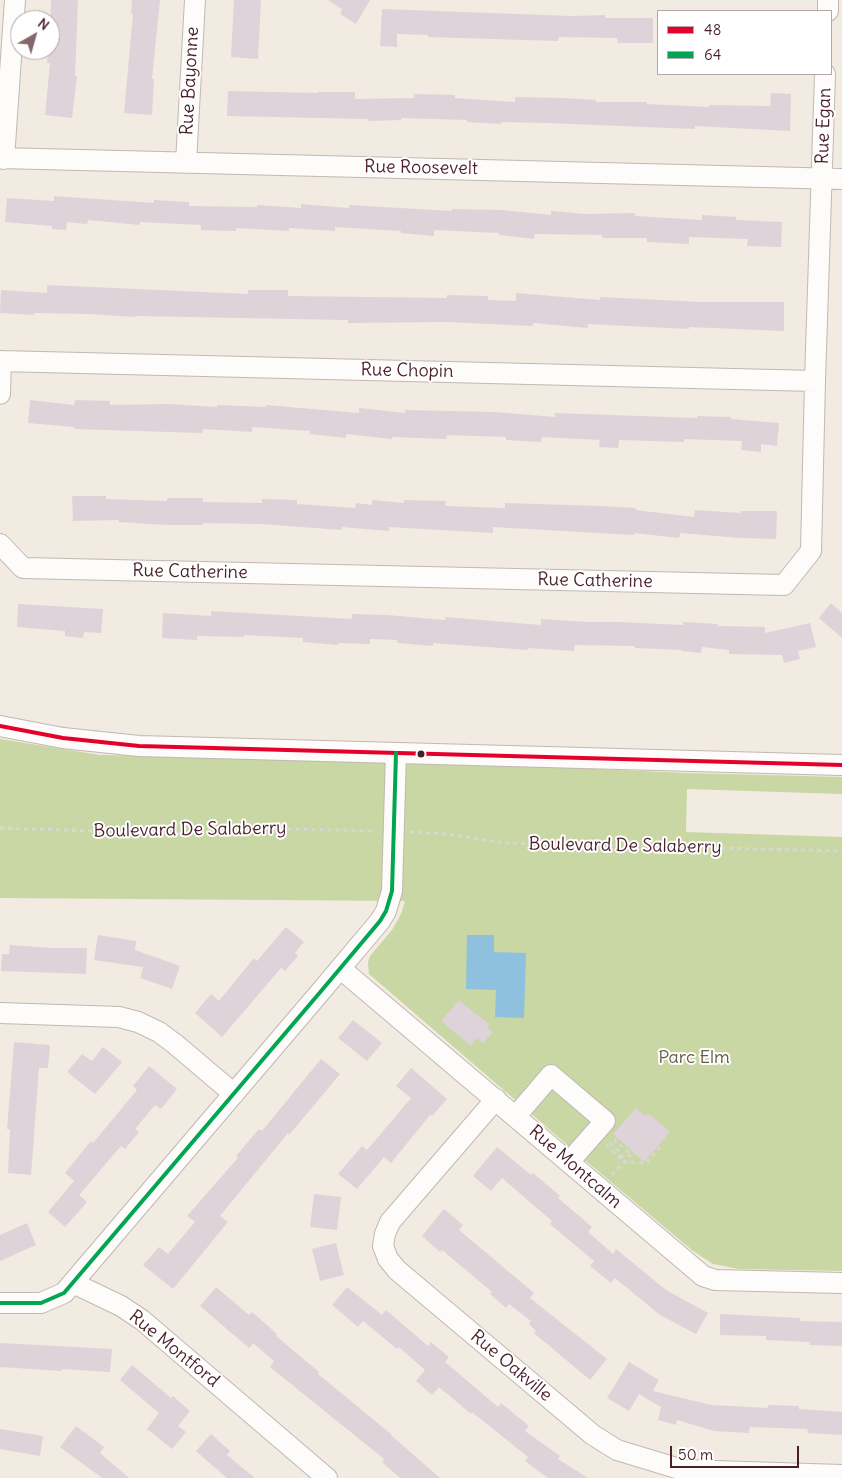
<!DOCTYPE html>
<html>
<head>
<meta charset="utf-8">
<style>
	body { margin:0 }
	#map { position:relative; width:842px; height:1478px; overflow:hidden; background:#f2ebe1; font-family:Delius,sans-serif }
	canvas { display:block }
	.legend { position:absolute; left:657px; top:10px; width:175px; height:65px; box-sizing:border-box; background:#fff; border:1px solid #b7a5aa; margin:0; padding:6px 9px; list-style:none; font-size:15px; color:#4a1f2b }
	.legend li { display:flex; align-items:center; gap:10px; height:25px }
	.legend b { width:25px; border:1px solid #b7a5aa }
	.north { position:absolute; left:10px; top:10px; width:50px; height:50px; box-sizing:border-box; background:#fff; border:1px solid #b7a5aa; border-radius:50%; rotate:38deg; font-size:14px; font-weight:700; line-height:20px; text-align:center; color:#4a1f2b }
	.north::after { content:''; display:block; margin:auto; width:18px; height:22px; background:#85666b; clip-path:polygon(50% 0,100% 100%,50% 72%,0 100%) }
	.scale { position:absolute; left:670px; top:1446px; width:129px; height:22px; box-sizing:border-box; border:2px solid #4a1f2b; border-top:0; padding-left:6px; font-size:15px; line-height:18px; white-space:nowrap; color:#4a1f2b; -webkit-text-stroke:4px #fff; paint-order:stroke }
</style>
</head>
<body>
<div id="map">
<canvas width="842" height="1478"></canvas>
<ul class="legend">
<li><b style="height:6px;background:#e4002b"></b>48</li>
<li><b style="height:6px;background:#00a651"></b>64</li>
</ul>
<div class="north">N</div>
<div class="scale">50 m</div>
</div>
<script>
const c = document.querySelector('canvas').getContext('2d');
c.lineJoin = 'round';
function fill(path, color) {
  c.fillStyle = color;
  c.fill(path, 'evenodd');
}
function shape(rows) {
  const path = new Path2D();
  for (const r of rows) {
    path.moveTo(r[0], r[1]);
    for (let i = 2; i < r.length; i += 2) path.lineTo(r[i], r[i + 1]);
  }
  return path;
}
function strokePath(path, color, width, dash) {
  c.strokeStyle = color;
  c.lineWidth = width;
  c.lineCap = dash ? 'butt' : 'round';
  c.setLineDash(dash || []);
  c.stroke(path);
}
function write(font, color, halo, rows, align = 'center') {
  c.font = font + ' Delius,sans-serif';
  c.lineWidth = 4;
  c.setLineDash([]);
  c.textBaseline = 'middle';
  c.strokeStyle = halo;
  c.fillStyle = color;
  for (const [text, x, y, turn = 0] of rows) {
    c.save();
    c.translate(x, y);
    c.rotate((+turn || 0) * Math.PI / 180);
    c.textAlign = isNaN(turn) ? turn : align;
    if (halo) c.strokeText(text, 0, 0);
    c.fillText(text, 0, 0);
    c.restore();
  }
}
const green = shape([
	[0,739,100,755,438,762,685,773,842,777,842,794,687,789,686,832,842,837,842,1271,739,1269,713,1264,693,1251,586,1161,369,974,368,962,370,956,392,930,401,914,405,901,0,898]
]);
const water = shape([
	[467,935,494,935,494,952,526,953,524,1018,495,1017,496,990,466,989]
]);
const building = shape([
	[51,0,78,0,75,76,77,76,72,118,45,115,50,63,47,63,48,50,50,50],
	[132,0,160,0,152,79,154,79,152,115,124,113,133,14,131,14],
	[234,0,261,0,258,59,231,57],
	[328,0,370,0,356,24,340,14,342,9],
	[382,9,571,16,605,15,605,18,653,18,653,43,618,43,617,38,559,37,558,41,428,37,428,35,397,34,397,47,380,46],
	[228,91,318,93,318,92,355,92,355,99,414,98,414,94,455,95,455,98,515,102,515,97,562,98,596,100,596,102,647,102,647,104,709,107,709,105,770,106,771,93,791,94,790,131,695,126,695,129,547,123,501,122,501,124,467,122,467,120,401,118,401,120,368,121,368,119,227,116],
	[54,196,154,203,154,200,189,202,189,206,257,207,257,205,301,208,301,204,349,208,349,205,452,211,452,209,501,210,551,215,551,211,585,214,635,213,635,216,702,220,702,215,736,217,736,220,782,222,781,247,747,246,748,239,689,237,689,244,647,242,647,238,602,238,602,235,535,234,534,239,499,235,499,233,434,230,434,236,401,233,401,231,335,227,335,231,289,228,289,231,236,228,236,231,201,230,201,225,140,222,140,225,88,220,87,224,67,222,66,230,52,229,52,226,5,222,7,198,54,201],
	[47,285,248,294,248,290,288,290,288,296,447,298,447,295,488,296,488,300,516,301,516,293,600,300,600,297,701,302,784,302,784,331,689,327,689,329,588,324,588,328,533,323,533,326,447,322,348,323,348,320,136,316,135,317,88,314,34,313,34,315,0,313,1,290,47,293],
	[30,400,74,405,75,400,110,401,110,405,169,404,217,407,217,405,266,407,266,405,359,413,359,408,405,413,405,410,495,412,555,417,555,413,697,418,697,416,731,417,731,419,779,423,777,446,761,444,761,452,741,450,742,441,684,439,684,442,619,440,618,448,599,447,600,440,542,437,541,442,506,440,506,437,447,435,446,439,392,437,392,439,346,434,346,438,310,434,310,431,252,427,252,432,203,429,202,433,74,429,74,427,28,423],
	[72,496,106,496,106,499,167,501,167,498,203,498,203,502,262,503,262,499,297,500,297,504,355,508,356,503,372,505,372,500,404,503,404,500,446,501,445,506,505,508,505,503,600,506,636,508,635,510,694,517,695,510,741,513,741,511,777,511,776,539,741,538,680,533,679,538,634,533,634,535,493,527,493,533,389,527,389,531,342,527,342,530,261,524,203,523,203,525,167,525,119,522,119,520,73,521],
	[831,603,842,613,842,638,819,618],
	[18,604,103,609,101,633,84,632,83,638,65,636,65,631,17,627],
	[211,611,352,619,352,614,387,615,445,620,445,617,541,625,541,619,588,622,620,622,683,625,683,622,718,624,718,626,765,627,765,633,810,623,816,647,798,651,800,659,784,663,782,655,729,654,729,650,702,647,701,653,682,651,682,650,635,648,635,646,575,645,574,651,528,648,528,650,433,643,433,646,397,643,397,640,370,639,370,644,338,643,338,645,303,642,303,638,244,635,244,637,197,636,197,640,162,638,163,613,211,616],
	[286,927,304,942,295,953,298,956,285,971,281,968,222,1037,195,1013,211,994,219,1001,254,958,257,961],
	[98,935,136,941,135,950,180,966,172,989,140,978,143,967,94,960],
	[10,945,52,948,87,948,86,974,1,971,2,954,9,954],
	[459,1000,489,1024,487,1027,493,1032,483,1043,477,1038,471,1046,441,1021],
	[353,1020,382,1043,367,1061,338,1038],
	[14,1042,50,1045,48,1068,39,1068,31,1175,8,1173,10,1129,7,1129],
	[103,1047,122,1062,95,1094,67,1072,82,1054,92,1061],
	[321,1059,340,1074,289,1135,288,1133,220,1216,228,1222,173,1289,143,1265,159,1247,168,1254,195,1222,187,1216,238,1158,236,1156,259,1129,262,1131],
	[149,1066,177,1089,161,1109,155,1105,135,1129,139,1132,125,1149,121,1146,79,1195,87,1202,65,1227,48,1212,74,1181,65,1173,91,1141,93,1143,137,1090,133,1086],
	[411,1068,447,1099,432,1116,430,1115,391,1163,384,1157,357,1189,338,1174,362,1146,367,1150,411,1098,396,1086],
	[636,1108,645,1116,648,1113,670,1132,644,1162,613,1134],
	[497,1147,531,1175,533,1173,560,1196,558,1198,592,1227,588,1232,613,1254,616,1249,666,1290,708,1313,696,1334,660,1315,615,1278,611,1283,590,1266,594,1261,550,1224,552,1221,502,1178,491,1191,473,1176],
	[314,1194,341,1197,337,1230,310,1227],
	[444,1209,463,1225,459,1230,534,1293,530,1298,607,1359,590,1380,534,1333,536,1331,529,1324,531,1321,509,1304,506,1308,490,1294,492,1292,442,1250,440,1252,422,1236],
	[27,1223,36,1245,0,1261,0,1235],
	[336,1243,344,1275,320,1281,312,1249],
	[216,1287,249,1315,252,1312,277,1334,276,1336,319,1372,318,1374,391,1434,391,1435,440,1478,400,1478,382,1462,384,1459,270,1367,274,1361,253,1343,249,1348,200,1306],
	[347,1287,382,1315,386,1310,428,1346,431,1342,449,1357,445,1362,498,1407,501,1403,529,1426,525,1431,560,1456,558,1459,588,1478,548,1478,525,1461,528,1457,472,1412,471,1414,439,1387,432,1395,416,1381,425,1370,399,1347,397,1349,363,1321,358,1327,332,1305],
	[720,1314,800,1318,800,1321,842,1322,842,1346,809,1345,810,1342,766,1340,766,1336,720,1335],
	[0,1343,112,1349,110,1372,62,1369,62,1371,0,1367],
	[629,1362,659,1380,653,1391,711,1405,768,1408,768,1405,799,1406,799,1409,842,1412,842,1435,807,1433,808,1429,750,1427,749,1433,714,1431,677,1420,676,1425,658,1420,661,1407,639,1394,629,1411,607,1398],
	[132,1365,171,1398,173,1396,190,1411,178,1426,186,1432,172,1449,147,1429,159,1413,120,1380],
	[76,1426,104,1447,100,1453,129,1478,102,1478,60,1447],
	[0,1429,43,1436,40,1456,0,1449],
	[211,1434,230,1451,227,1455,255,1478,227,1478,196,1451]
]);
const path = shape([
	[0,828,184,834,240,828,376,831],
	[410,832,446,834,504,843,842,851],
	[614,1139,631,1155],
	[610,1143,619,1151,623,1159],
	[606,1145,624,1162,646,1163,660,1147,659,1146],
	[612,1175,633,1152]
]);
const minor = shape([
	[828,11,828,0],
	[0,158,842,179],
	[4,159,15,0],
	[186,163,195,0],
	[0,361,815,381],
	[0,394,1,361],
	[0,544,23,568,784,585,811,551,815,381,825,74],
	[0,726,63,738,139,746,842,765],
	[341,969,703,1276,715,1280,842,1283],
	[0,1013,119,1017,138,1022,159,1032,175,1044,234,1094],
	[496,1099,390,1222,385,1234,383,1246,388,1259,397,1270,593,1435,617,1450,683,1470,842,1475],
	[516,1116,551,1075,605,1121,569,1162],
	[73,1283,121,1306,142,1320,327,1478],
	[0,1303,41,1303,64,1293,322,990,380,921,386,911,392,891,396,753]
]);
const bus1 = shape([
	[0,726,63,738,139,746,842,765]
]);
const bus2 = shape([
	[0,1303,41,1303,64,1293,322,990,380,921,386,911,392,891,396,753]
]);
const markers = [
	[421,754,4.5,"#4a1f2b"]
];
const streetNames = [
	["Rue Bayonne",190,81,-87],
	["Rue Egan",824,126,-88],
	["Rue Roosevelt",421,168,1],
	["Rue Chopin",407,371,1],
	["Rue Catherine",190,572,1],
	["Rue Catherine",595,581,1],
	["Boulevard De Salaberry",190,830,-1],
	["Boulevard De Salaberry",625,846,1],
	["Rue Montcalm",575,1167,41],
	["Rue Montford",174,1349,39],
	["Rue Oakville",511,1366,40]
];
const parkNames = [
	["Parc Elm",694,1058]
];
fill(green, '#c8d7a3');
fill(water, '#8fc0de');
fill(building, '#ded3d8');
strokePath(minor, '#c0b8b3', 22);
strokePath(path, '#d9d6d3', 3, [4, 4]);
strokePath(minor, '#fdfcfa', 20);
strokePath(bus1, '#e4002b', 4);
strokePath(bus2, '#00a651', 4);
for (const [x, y, r, color] of markers) {
  const dot = new Path2D();
  dot.arc(x, y, r, 0, 2 * Math.PI);
  c.fillStyle = color;
  c.fill(dot);
  strokePath(dot, '#fff', 2);
}
write('18px', '#4a1f2b', '#fff', streetNames);
write('18px', '#6a5a43', '#fff', parkNames);
</script>
</body>
</html>
